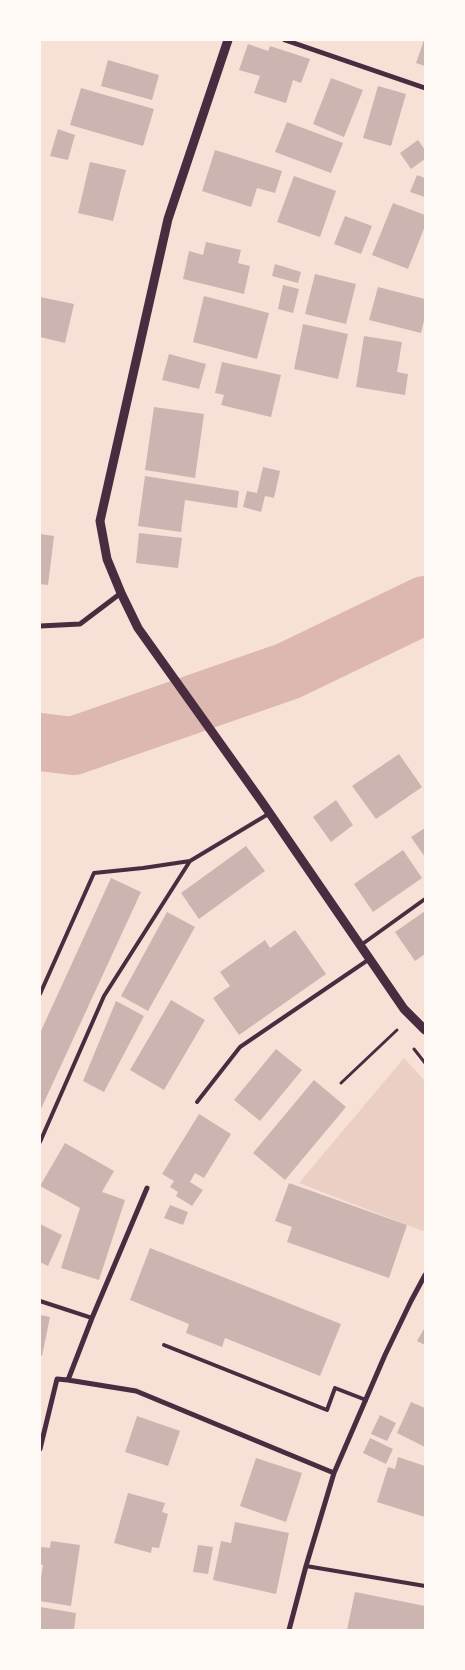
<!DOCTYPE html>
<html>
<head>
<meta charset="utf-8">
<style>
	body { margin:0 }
	#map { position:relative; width:465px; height:1670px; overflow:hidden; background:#f7e1d7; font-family:Lato,sans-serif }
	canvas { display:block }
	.frame { position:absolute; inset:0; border:41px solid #fffaf5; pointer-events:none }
</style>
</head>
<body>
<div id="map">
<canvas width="465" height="1670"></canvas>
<div class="frame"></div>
</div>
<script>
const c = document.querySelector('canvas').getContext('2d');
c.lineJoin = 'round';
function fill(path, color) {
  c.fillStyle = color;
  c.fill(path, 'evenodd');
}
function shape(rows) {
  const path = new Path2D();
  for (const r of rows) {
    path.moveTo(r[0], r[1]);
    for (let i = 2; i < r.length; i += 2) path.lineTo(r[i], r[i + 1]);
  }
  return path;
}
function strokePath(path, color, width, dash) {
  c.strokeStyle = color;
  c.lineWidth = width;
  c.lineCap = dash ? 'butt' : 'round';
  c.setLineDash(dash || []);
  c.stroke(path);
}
const green = shape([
	[404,1058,425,1081,425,1227,423,1231,299,1183]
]);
const river = shape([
	[40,742,73,746,288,671,425,605]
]);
const building = shape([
	[424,40,425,40,425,66,416,63],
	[248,44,268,51,270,46,310,59,301,83,293,80,286,103,254,93,260,76,239,70],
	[108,60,159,75,152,100,101,86],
	[331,78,363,90,344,137,313,124],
	[378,86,406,94,391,146,363,138],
	[81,88,154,109,143,146,70,125],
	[287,122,343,143,331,173,275,152],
	[58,129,75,135,68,160,50,156],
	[418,140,425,150,425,159,411,169,400,153],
	[215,150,282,171,275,193,257,188,251,207,202,191],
	[90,162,126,170,113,221,78,213],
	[417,175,425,178,425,197,410,192],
	[294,176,336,191,320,237,277,222],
	[393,203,425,215,425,226,408,269,372,255],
	[345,216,372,226,361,254,334,244],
	[206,242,241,250,238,263,250,266,244,294,183,279,189,251,203,255],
	[275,264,301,272,298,283,272,276],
	[315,274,356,284,346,324,305,314],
	[283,285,299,289,293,313,278,309],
	[378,287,425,299,425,316,421,333,369,320],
	[204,296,269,313,257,359,193,342],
	[40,297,74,304,65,343,40,337],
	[303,324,348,334,338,379,294,369],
	[364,336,402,342,397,372,408,374,405,395,356,387],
	[169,354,206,364,199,389,162,380],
	[222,362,281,375,271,417,221,405,224,395,215,393],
	[154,407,204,414,195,478,145,470],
	[263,467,280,471,274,498,265,496,261,512,243,507,247,491,257,493],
	[145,476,239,491,237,508,185,500,181,532,138,526],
	[139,533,182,538,178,568,136,563],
	[40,534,54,536,48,585,40,584],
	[399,754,422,787,376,819,352,786],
	[336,800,353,825,331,842,313,817],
	[425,828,425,857,411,837],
	[246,846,265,871,199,919,181,893],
	[403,850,422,878,373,912,354,884],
	[111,878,141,892,40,1111,40,1033],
	[425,911,425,954,415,961,395,932],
	[167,912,195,927,148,1011,121,996],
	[295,930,326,974,239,1035,213,998,230,986,220,972,265,940,270,948],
	[171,1000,205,1020,164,1090,130,1070],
	[116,1001,144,1016,104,1092,83,1081],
	[276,1049,302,1070,260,1121,234,1100],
	[314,1080,346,1107,285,1180,253,1153],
	[199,1114,231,1134,204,1178,195,1173,190,1182,203,1190,192,1206,176,1196,178,1192,170,1187,174,1181,162,1174],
	[65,1143,114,1171,102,1192,125,1200,99,1280,61,1268,80,1208,40,1186],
	[289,1183,407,1225,389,1278,287,1242,292,1227,275,1221],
	[170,1205,188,1212,183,1225,164,1218],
	[40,1224,62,1235,48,1266,40,1262],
	[150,1248,341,1324,320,1376,225,1338,222,1347,186,1333,189,1324,130,1300],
	[40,1315,50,1317,42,1356,40,1355],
	[425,1327,425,1345,417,1341],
	[411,1402,425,1408,425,1447,397,1433],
	[380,1415,396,1423,387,1441,371,1434],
	[137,1416,180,1431,168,1466,125,1452],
	[370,1438,393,1449,386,1464,363,1453],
	[398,1457,425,1466,425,1517,377,1502,388,1467,395,1469],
	[256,1458,302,1473,286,1522,240,1506],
	[128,1493,165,1503,162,1512,168,1514,159,1548,152,1547,151,1553,114,1543],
	[235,1522,289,1533,276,1594,213,1580,221,1541,231,1543],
	[51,1541,80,1545,71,1606,40,1601,40,1584,43,1565,40,1564,41,1547,50,1548],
	[198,1545,213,1547,208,1574,193,1572],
	[355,1592,425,1606,425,1630,347,1630],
	[40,1607,76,1613,74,1630,40,1630]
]);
const path = shape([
	[414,1049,425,1063],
	[341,1083,397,1030]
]);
const service = shape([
	[361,945,425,899],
	[40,994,94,873,143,868,190,861],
	[197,1102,240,1047,368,960],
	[40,1142,104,996,190,861,270,813],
	[40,1301,92,1318],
	[164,1345,327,1410,335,1388,366,1400],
	[306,1566,425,1586]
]);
const minor = shape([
	[285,40,425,88],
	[40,626,80,624,121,593],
	[68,1380,92,1318,147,1188],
	[40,1449,57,1379,68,1380,136,1391,334,1473],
	[289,1630,306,1566,334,1473,385,1355,411,1301,425,1275]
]);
const tertiary = shape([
	[228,40,168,219,100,521,107,559,121,593,138,628,262,802,404,1009,425,1030]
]);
fill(green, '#ebcfc5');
strokePath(river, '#dcb8b0', 58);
fill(building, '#ccb4b1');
strokePath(path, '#4a2c40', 3);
strokePath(service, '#4a2c40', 4);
strokePath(minor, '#4a2c40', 5);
strokePath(tertiary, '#4a2c40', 9);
</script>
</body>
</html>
